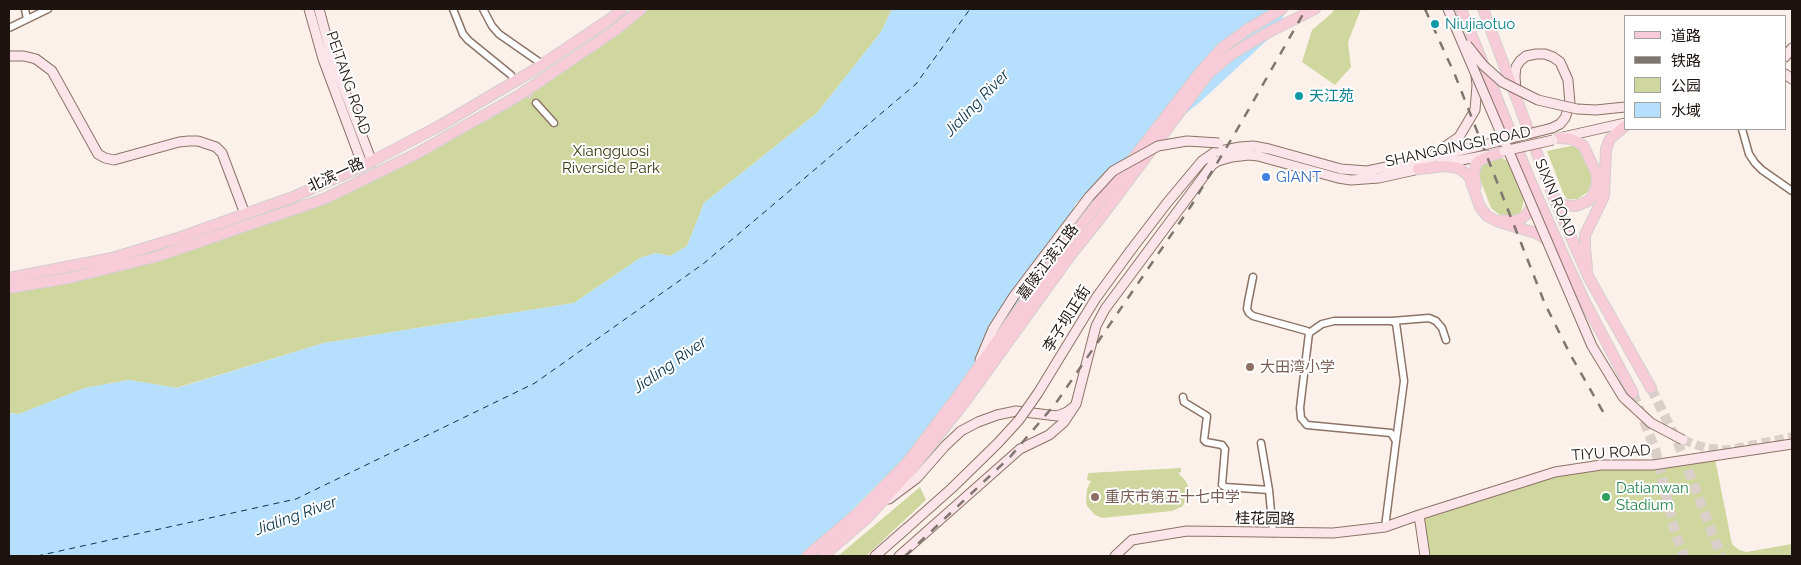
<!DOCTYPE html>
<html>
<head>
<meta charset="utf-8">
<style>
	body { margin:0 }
	#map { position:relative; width:1801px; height:565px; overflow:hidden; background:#fcf1ea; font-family:Raleway,"Noto Sans SC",sans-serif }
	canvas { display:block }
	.frame { position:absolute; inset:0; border:10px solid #1e140f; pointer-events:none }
	.legend { position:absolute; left:1624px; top:15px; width:162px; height:115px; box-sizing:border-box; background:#fff; border:1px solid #a5a19f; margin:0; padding:6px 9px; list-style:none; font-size:15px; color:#1e140f }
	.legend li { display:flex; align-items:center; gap:10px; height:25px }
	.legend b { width:25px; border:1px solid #a5a19f }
</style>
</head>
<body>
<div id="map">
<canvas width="1801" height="565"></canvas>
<div class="frame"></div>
<ul class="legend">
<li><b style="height:6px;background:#f7cbd7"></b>道路</li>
<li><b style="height:6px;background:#807670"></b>铁路</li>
<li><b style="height:14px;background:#cfd79f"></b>公园</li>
<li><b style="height:14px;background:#b5dffc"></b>水域</li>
</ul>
</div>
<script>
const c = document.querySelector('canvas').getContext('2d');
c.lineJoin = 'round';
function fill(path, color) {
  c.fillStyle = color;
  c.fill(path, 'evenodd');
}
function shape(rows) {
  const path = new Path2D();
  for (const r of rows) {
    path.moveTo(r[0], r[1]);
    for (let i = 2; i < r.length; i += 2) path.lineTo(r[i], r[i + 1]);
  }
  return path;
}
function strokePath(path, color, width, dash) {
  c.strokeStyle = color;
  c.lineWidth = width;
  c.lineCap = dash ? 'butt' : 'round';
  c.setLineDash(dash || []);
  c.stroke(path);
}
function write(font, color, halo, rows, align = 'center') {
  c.font = font + ' Raleway,"Noto Sans SC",sans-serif';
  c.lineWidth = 4;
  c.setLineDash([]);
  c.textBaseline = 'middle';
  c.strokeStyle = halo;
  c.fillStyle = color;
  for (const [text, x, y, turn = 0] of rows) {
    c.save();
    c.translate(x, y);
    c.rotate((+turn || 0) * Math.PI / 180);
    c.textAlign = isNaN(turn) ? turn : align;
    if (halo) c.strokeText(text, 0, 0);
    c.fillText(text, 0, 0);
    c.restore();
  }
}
const green = shape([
	[649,9,892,9,881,32,817,113,704,203,687,246,670,256,656,253,640,258,574,303,324,343,176,388,129,380,85,388,19,414,9,413,9,292,155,262,326,204,418,158,616,34],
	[1334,9,1361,9,1348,42,1351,67,1335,85,1302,62,1312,30,1332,13],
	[1575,145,1583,150,1593,176,1588,192,1577,199,1567,199,1563,193,1547,151],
	[1501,158,1510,162,1524,196,1522,209,1520,213,1512,216,1501,216,1491,208,1480,179,1480,170,1483,165,1487,162],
	[1715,459,1732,544,1739,550,1746,552,1792,544,1792,556,1429,556,1424,519,1555,475,1601,468],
	[1181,468,1181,472,1178,473,1185,480,1188,486,1188,491,1183,506,1179,508,1172,511,1102,518,1095,515,1087,506,1086,501,1087,489,1091,481,1087,480,1088,473],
	[920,487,926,500,866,556,838,556]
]);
const water = shape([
	[892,9,1287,9,1276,32,1200,102,1076,203,1000,361,857,505,808,556,9,556,9,413,19,414,85,388,129,380,177,388,324,343,574,303,640,258,656,253,670,256,687,246,704,203,817,113,881,32]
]);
const ferry = shape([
	[37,556,296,499,535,383,703,264,916,84,970,9]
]);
const streetTunnel = shape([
	[515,80,536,103]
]);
const secondaryTunnel = shape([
	[1683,440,1706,448,1727,450,1792,437]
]);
const primaryTunnel = shape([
	[1651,388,1678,443,1721,556],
	[1633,393,1655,449,1675,532,1684,556]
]);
const street = shape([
	[25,9,27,19],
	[453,9,463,34,468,40,511,75],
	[483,9,492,26,499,34,542,64],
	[9,28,48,9],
	[536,103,554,123],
	[1742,129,1749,154,1755,163,1762,170,1792,191],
	[1253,277,1248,302,1247,309,1249,313,1253,316,1307,331,1309,333,1300,408,1301,418,1307,425,1391,433,1396,441,1385,527],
	[1392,321,1429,318,1436,321,1442,328,1446,340],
	[1309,333,1322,324,1334,321,1391,321,1396,323,1404,381,1396,441],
	[1183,397,1184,402,1207,416,1204,440,1206,442,1222,445,1225,449,1222,485,1225,487,1269,490],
	[1261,443,1269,490,1273,533]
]);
const secondary = shape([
	[309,9,323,59,363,166],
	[319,9,332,58,372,162],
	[1448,9,1456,28],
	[9,56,24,56,36,59,52,71,98,154,105,158,114,160,179,142,189,141,198,141,216,147,222,153,245,214],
	[1785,57,1792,48],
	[1785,74,1792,79],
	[1516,91,1515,76,1516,67,1520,61,1526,56,1536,54,1545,54,1553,57,1560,62,1568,80,1570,104,1565,118,1560,124,1552,128],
	[1563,137,1625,123],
	[1433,155,1459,137,1475,110,1477,85,1476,76],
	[1441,164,1487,155],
	[1131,250,1167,203,1202,161,1215,152,1240,147,1253,146,1269,149,1341,169,1367,171,1429,158,1496,142],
	[980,360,993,329,1014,296,1089,197],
	[889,499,917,478,945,446,961,431,978,422,997,415,1016,411,1057,416,1067,412,1072,408],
	[875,556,907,528],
	[899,556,1020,449,1049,435,1064,422,1076,404,1096,326,1105,309,1212,165,1218,161,1232,157,1249,155,1258,156,1338,178,1351,180,1379,178,1424,168],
	[1115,556,1132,540,1187,531,1333,533,1385,527,1419,515],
	[1425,556,1419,515,1555,472,1601,465,1653,465,1792,444]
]);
const primary = shape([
	[1461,9,1530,180,1565,259,1586,304,1633,393],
	[1483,9,1553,196,1589,278,1651,388],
	[1418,169,1446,166,1458,168,1467,174,1470,179,1480,207,1487,216,1499,222,1536,233,1550,242],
	[1476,186,1474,175,1476,164,1480,160,1504,151],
	[1554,197,1563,205,1576,206,1588,201,1593,196,1597,184,1596,172,1583,145,1571,139,1559,138],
	[1503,220,1514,221,1521,219,1527,214,1531,208,1533,198],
	[1587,268,1585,247,1585,235,1604,196,1606,149,1610,139,1625,126],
	[9,278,112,258,181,237,293,197,363,166,441,125,534,70,610,19,622,9],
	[9,288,69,278,155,257,324,199,416,154,518,96,614,31,641,9],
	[807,556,859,512,906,464,957,397,1062,250,1201,71,1223,47,1248,29,1282,9],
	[823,556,866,519,910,471,964,403,1070,256,1102,216,1209,73,1232,54,1267,33,1315,9]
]);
const rail = shape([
	[1425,9,1455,75,1545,304,1570,354,1606,417,1605,420],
	[905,556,1010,457,1056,403,1191,206,1234,135,1306,9]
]);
const secondaryBridge = shape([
	[1456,28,1592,346,1623,397,1651,423,1683,440],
	[1467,45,1483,65,1502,82,1538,100,1577,109,1596,110,1625,107],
	[1496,142,1552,128],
	[1504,151,1553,140],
	[1089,197,1113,171,1158,146,1187,141,1219,143],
	[907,528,952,488,998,443,1019,420,1038,393,1096,298,1131,250]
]);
const markers = [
	[1435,24,5,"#0f9aa8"],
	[1299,96,5,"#0f9aa8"],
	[1266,177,5,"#3f7fe0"],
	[1250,367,5,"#8d6e63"],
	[1095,497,5,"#8d6e63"],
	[1606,497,5,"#2e9e5b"]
];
const cultureNames = [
	["Niujiaotuo",1445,24],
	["天江苑",1309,96]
];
const streetNames = [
	["PEITANG ROAD",348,83,71],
	["SHANGQINGSI ROAD",1458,147,-12],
	["北滨一路",336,175,-25],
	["SIXIN ROAD",1555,198,67],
	["嘉陵江滨江路",1048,262,-53],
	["李子坝正街",1067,319,-58],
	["TIYU ROAD",1611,453,-4],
	["桂花园路",1265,519,1]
];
const parkNames = [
	["Xiangguosi",611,151],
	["Riverside Park",611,168]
];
const shopNames = [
	["GIANT",1276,177]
];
const educationNames = [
	["大田湾小学",1260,367],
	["重庆市第五十七中学",1105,497]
];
const leisureNames = [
	["Datianwan",1616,488],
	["Stadium",1616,505]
];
const waterNames = [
	["Jialing River",977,103,-46],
	["Jialing River",670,365,-35],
	["Jialing River",296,516,-20]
];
fill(green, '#cfd79f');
fill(water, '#b5dffc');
strokePath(ferry, '#08344c', 1, [6, 5]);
strokePath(streetTunnel, '#dbd0c9', 6, [6, 3]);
strokePath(secondaryTunnel, '#dbd0c9', 9, [9, 4.5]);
strokePath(primaryTunnel, '#dbd0c9', 10, [10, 5]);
strokePath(street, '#8c7365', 9);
strokePath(secondary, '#8c7365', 11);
strokePath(primary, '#d2d0cf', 12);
strokePath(street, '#fff', 6);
strokePath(secondary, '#fbe5eb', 9);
strokePath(primary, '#f7cbd7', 10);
strokePath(rail, '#807670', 2.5, [9, 9]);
strokePath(secondaryBridge, '#8c7365', 11, []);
strokePath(secondaryBridge, '#fbe5eb', 9);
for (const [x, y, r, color] of markers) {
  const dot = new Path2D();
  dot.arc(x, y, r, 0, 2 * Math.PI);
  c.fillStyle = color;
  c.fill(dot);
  strokePath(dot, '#fff', 2);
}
write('15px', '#0d838f', '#fff', cultureNames, 'left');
write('15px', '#1e140f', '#fff', streetNames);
write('15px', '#363b10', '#fff', parkNames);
write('15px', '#366cbe', '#fff', shopNames, 'left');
write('15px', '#785e54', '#fff', educationNames, 'left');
write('15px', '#27864d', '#fff', leisureNames, 'left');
write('italic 16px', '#08344c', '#fff', waterNames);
</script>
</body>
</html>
